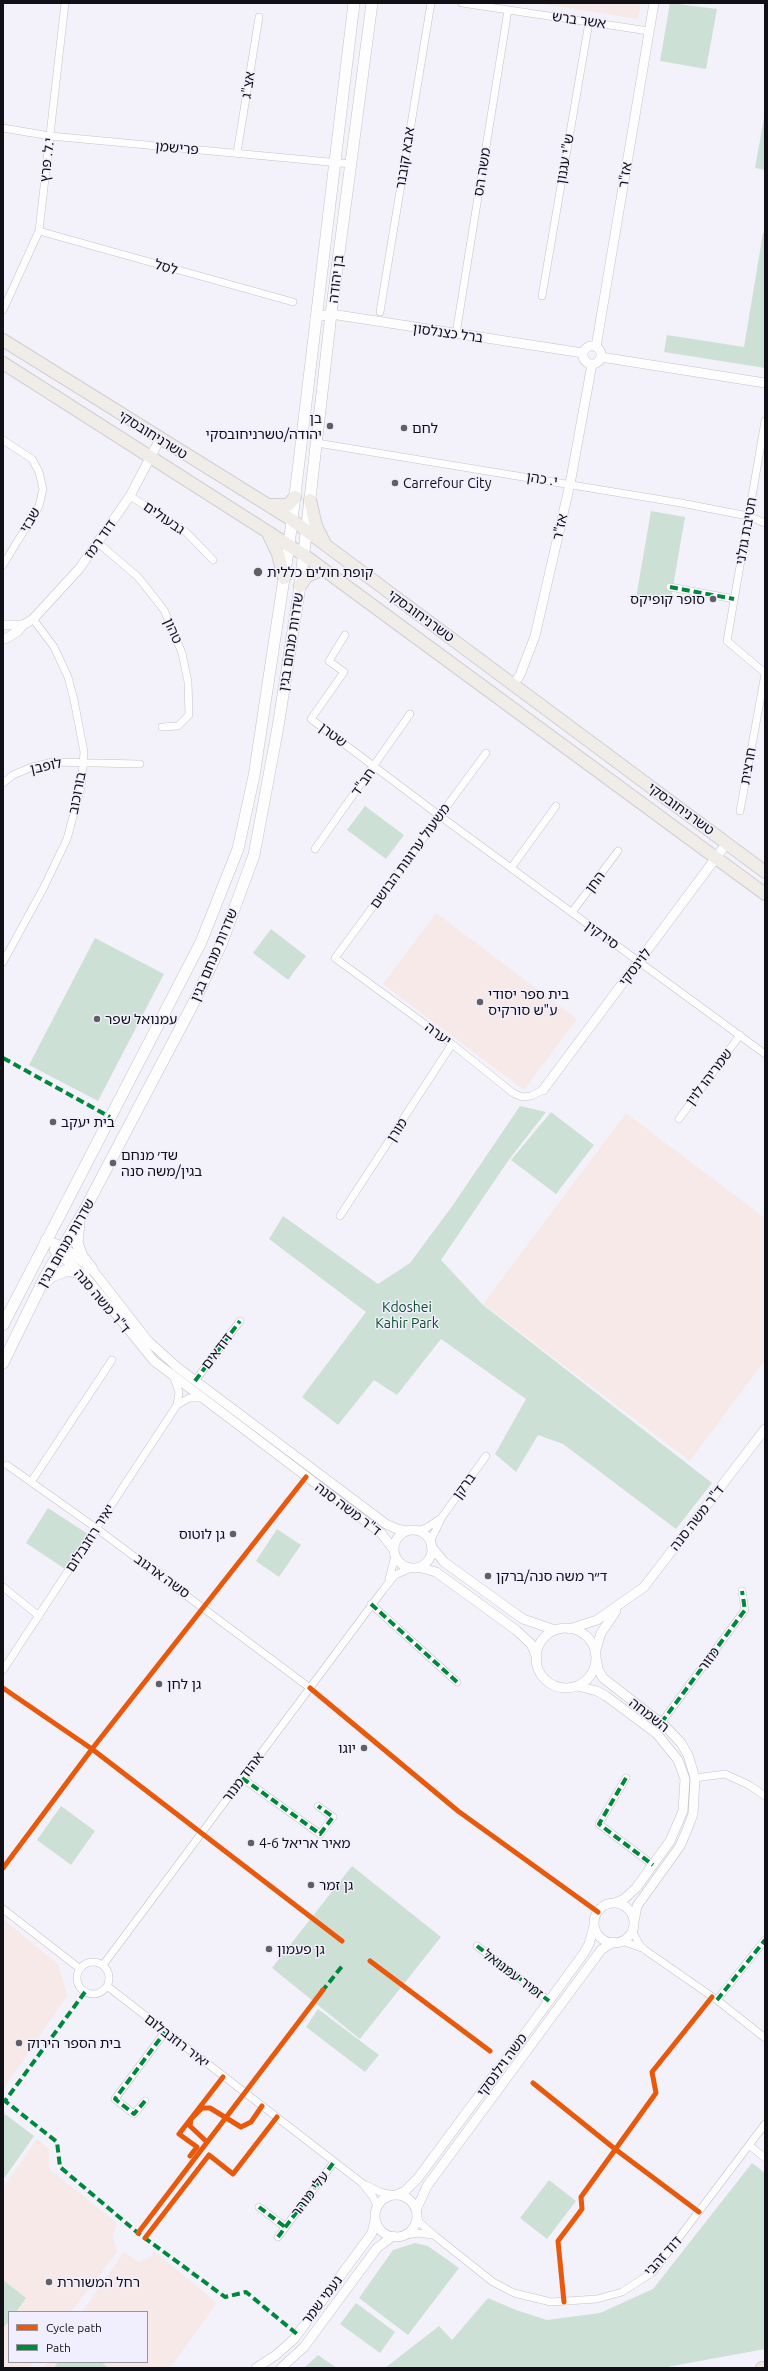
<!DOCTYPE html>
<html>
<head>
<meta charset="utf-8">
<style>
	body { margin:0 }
	#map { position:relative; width:768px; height:2371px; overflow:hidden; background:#f3f2fa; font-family:Ubuntu,sans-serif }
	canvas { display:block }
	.frame { position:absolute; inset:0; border:4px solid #111016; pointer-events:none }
	.legend { position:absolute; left:8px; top:2311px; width:140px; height:52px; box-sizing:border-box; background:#f1effd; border:1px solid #9796a1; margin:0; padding:5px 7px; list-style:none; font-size:12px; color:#111016 }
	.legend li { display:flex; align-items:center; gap:8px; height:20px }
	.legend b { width:20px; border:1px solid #9796a1 }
</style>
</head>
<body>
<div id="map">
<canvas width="768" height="2371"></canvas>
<div class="frame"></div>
<ul class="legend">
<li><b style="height:5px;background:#e8590c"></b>Cycle path</li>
<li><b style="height:5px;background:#00873e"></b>Path</li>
</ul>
</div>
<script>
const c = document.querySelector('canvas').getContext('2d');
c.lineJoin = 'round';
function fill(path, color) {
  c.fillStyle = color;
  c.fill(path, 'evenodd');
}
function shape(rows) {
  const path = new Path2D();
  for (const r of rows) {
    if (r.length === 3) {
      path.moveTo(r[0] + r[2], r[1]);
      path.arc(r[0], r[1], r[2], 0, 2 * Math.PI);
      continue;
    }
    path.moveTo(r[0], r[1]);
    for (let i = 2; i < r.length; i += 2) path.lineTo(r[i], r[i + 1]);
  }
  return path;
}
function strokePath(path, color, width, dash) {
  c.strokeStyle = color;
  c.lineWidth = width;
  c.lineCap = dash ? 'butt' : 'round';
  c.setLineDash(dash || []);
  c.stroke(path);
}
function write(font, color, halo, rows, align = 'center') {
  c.font = font + ' Ubuntu,"Noto Sans Hebrew",sans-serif';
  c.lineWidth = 3;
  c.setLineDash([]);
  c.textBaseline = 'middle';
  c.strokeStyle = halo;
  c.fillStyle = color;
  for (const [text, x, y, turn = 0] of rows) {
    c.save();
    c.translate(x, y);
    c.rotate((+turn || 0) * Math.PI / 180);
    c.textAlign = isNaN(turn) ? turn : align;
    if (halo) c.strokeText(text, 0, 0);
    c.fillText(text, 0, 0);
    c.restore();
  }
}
const education = shape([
	[537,3,641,3,638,19],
	[436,913,577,1019,524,1090,383,984],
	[626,1113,765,1218,765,1360,690,1461,483,1304],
	[3,1919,59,1965,67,1996,3,2090],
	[37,2139,49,2149,49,2169,117,2223,113,2236,117,2252,71,2312,9,2312,9,2362,34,2362,29,2368,3,2368,3,2188],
	[154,2251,217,2303,170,2368,43,2368,47,2362,147,2362,147,2312,82,2312,124,2252,138,2262,151,2257]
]);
const green = shape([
	[670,3,717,9,706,69,660,61],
	[765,112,765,170,755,168],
	[763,233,765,233,765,368,664,352,667,335,744,347],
	[651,511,685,517,670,604,636,598],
	[365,806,404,835,386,859,347,830],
	[271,929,306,956,288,980,253,953],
	[95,938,164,974,98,1101,29,1065],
	[520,1106,546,1112,508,1161,441,1260,483,1305,712,1483,676,1529,563,1444,538,1435,516,1472,495,1454,526,1399,441,1339,397,1395,374,1380,338,1425,302,1397,366,1312,269,1239,283,1216,378,1284,410,1263,453,1205],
	[551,1112,594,1145,556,1194,511,1160],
	[48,1508,88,1534,65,1569,26,1543],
	[277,1529,301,1545,279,1577,256,1561],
	[61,1806,95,1831,71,1865,37,1840],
	[352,1866,441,1937,360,2039,272,1968],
	[318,2009,379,2055,365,2072,306,2027],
	[5,2114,34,2136,3,2180,3,2116],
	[752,2163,765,2173,765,2349,662,2368,385,2368,439,2326,452,2340,488,2298,516,2310,547,2320,600,2313,653,2289],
	[549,2180,576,2201,547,2239,520,2218],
	[415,2243,428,2246,459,2268,408,2335,359,2298,393,2250],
	[3,2280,26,2298,16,2312,9,2312,9,2321,3,2328],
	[356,2303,395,2332,380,2353,340,2324],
	[318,2355,337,2368,304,2368],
	[58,2362,101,2362,108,2368,54,2368]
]);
const minor = shape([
	[462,3,649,31],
	[3,128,50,136,351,164],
	[237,153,259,17],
	[39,231,293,302],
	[542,296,589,22],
	[3,310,39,231,65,3],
	[380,312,431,3],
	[456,334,508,10],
	[765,421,727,641,765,673],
	[3,440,32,459,39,472,43,489,39,506,3,565],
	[317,443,681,503,748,516,765,523],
	[130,496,186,532,213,560],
	[97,542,138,577,164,610,182,653,188,682,189,715,178,726,162,727],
	[670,587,734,599],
	[345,635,329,661,344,672,311,719,440,816,765,1054],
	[486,753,335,958,452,1044,513,1093,522,1097,531,1096,543,1090],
	[3,783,13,775,32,767,53,762,140,764],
	[740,811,765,674],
	[315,849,410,714],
	[511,868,556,806],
	[572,912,618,851],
	[3,962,43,889,67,839,81,787,84,752,74,700,68,677,54,647,33,619],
	[679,1119,740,1035],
	[340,1216,452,1044],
	[195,1381,240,1321],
	[177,1405,189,1398,201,1398],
	[7,1465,96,1528,310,1688],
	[31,1482,112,1360],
	[418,1531,428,1527,438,1520],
	[430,1542,442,1517,486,1456],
	[389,1579,395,1556],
	[3,1587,39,1616],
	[371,1604,457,1682],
	[3,1670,177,1405,179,1392,174,1378],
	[661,1723,745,1610,742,1591],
	[242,1778,320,1834,333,1817,318,1806],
	[626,1778,599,1824,653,1865],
	[695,1778,725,1774,749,1785,765,1796],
	[3,1909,79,1968],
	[632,1930,639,1944,645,1950,717,2000,765,2038],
	[622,1941,642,1948],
	[477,1946,549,2001],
	[93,1978,16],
	[103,1965,383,1590,395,1575,411,1568],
	[107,1986,362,2183,373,2197,377,2206],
	[717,2000,765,1940],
	[145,2101,134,2114,115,2099,165,2032],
	[750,2146,765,2158],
	[366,2185,380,2192,393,2195],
	[259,2207,285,2227],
	[416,2215,420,2223,435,2236,493,2282,514,2293,551,2302,597,2299,622,2292,653,2272,765,2124],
	[404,2235,419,2233,431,2235],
	[278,2237,334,2162]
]);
const tertiary = shape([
	[315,319,321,316,331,314,583,353],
	[592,355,9],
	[596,347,654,3],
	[601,357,765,383],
	[3,625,23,625,33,619,79,569,130,496,160,439],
	[5,639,17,632,23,625],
	[513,685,520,675,535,636,570,484,592,364],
	[543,1090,727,843],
	[45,1240,62,1246,92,1269,148,1341,177,1367,386,1524,397,1529,407,1531],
	[54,1250,85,1276,154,1361,381,1533,394,1550],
	[413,1549,19],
	[431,1546,444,1562,523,1619,555,1630],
	[418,1567,436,1572,516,1630,531,1644,537,1658],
	[566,1658,30],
	[569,1629,597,1620,644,1587,765,1429],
	[595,1653,601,1633,616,1611],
	[596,1657,598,1669,603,1678,665,1726,681,1743,688,1755,695,1778,693,1814,687,1830,680,1846,637,1906,634,1922],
	[577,1686,597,1691,606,1696,657,1734,678,1760,685,1779,683,1811,670,1841,636,1888,624,1899,615,1903],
	[614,1923,20],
	[396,2195,405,2191,418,2178,549,2001,584,1953,589,1944,594,1926],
	[396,2216,21],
	[416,2210,427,2186,601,1950,613,1942],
	[256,2368,276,2355,294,2339,372,2233,375,2220],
	[281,2368,304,2347,377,2248,393,2236]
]);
const secondary = shape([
	[79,1224,77,1243,82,1256,92,1269],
	[44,1283,52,1276,68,1270,83,1274],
	[3,1325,201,942,238,849,254,776,289,545,354,3],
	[3,1363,46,1275,84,1211,193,1004,221,945,254,855,278,727,300,586,331,314,372,3]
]);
const primary = shape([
	[3,340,292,520,765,872],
	[3,363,304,555,765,894],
	[310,500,316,526,325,544],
	[270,505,288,505,295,497],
	[268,533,278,554,284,578],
	[300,586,307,576,323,569]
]);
const trunk = shape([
	[762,2368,765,2368]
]);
const quiet = shape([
	[670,587,734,599],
	[3,1058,110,1117],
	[195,1381,240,1321],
	[371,1604,457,1682],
	[661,1723,745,1610,742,1591],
	[242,1778,320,1834,333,1817,318,1806],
	[626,1778,599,1824,653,1865],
	[477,1946,549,2001],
	[322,1988,323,1990,343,1965],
	[85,1992,5,2101,57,2142,60,2167,138,2233,225,2297,246,2292,297,2334],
	[717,2000,765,1940],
	[145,2101,134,2114,115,2099,165,2032],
	[259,2207,285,2227],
	[278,2237,334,2162]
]);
const cycleway = shape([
	[3,1688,92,1749,342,1941],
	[310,1688,458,1811,598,1912],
	[3,1868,92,1749,306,1477],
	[370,1961,490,2051],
	[533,2083,615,2149,699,2212],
	[207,2142,190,2126,191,2119,202,2108,210,2108,241,2127,251,2122,262,2106],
	[190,2156,197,2147,179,2134,223,2077],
	[138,2233,323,1990],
	[145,2238,209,2155,233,2174,277,2117],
	[564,2302,558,2241,582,2209,581,2197,656,2093,652,2072,712,1997]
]);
const markers = [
	[330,426,4,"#605f66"],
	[404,428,4,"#605f66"],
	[395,483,4,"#605f66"],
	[258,572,5,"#605f66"],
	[713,599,4,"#605f66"],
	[480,1002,4,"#605f66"],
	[97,1019,4,"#605f66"],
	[53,1122,4,"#605f66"],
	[113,1163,4,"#605f66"],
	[233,1534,4,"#605f66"],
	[488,1576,4,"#605f66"],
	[159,1684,4,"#605f66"],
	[364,1748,4,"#605f66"],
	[251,1843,4,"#605f66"],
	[311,1885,4,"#605f66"],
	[269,1949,4,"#605f66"],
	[19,2043,4,"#605f66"],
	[49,2282,4,"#605f66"]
];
const streetNames = [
	["אשר ברש",579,20,8],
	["אצ\"ג",248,85,-81],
	["פרישמן",177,148,5],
	["אבא קובנר",405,158,-81],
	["ש\"י עגנון",565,159,-80],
	["י.ל. פרץ",47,160,-84],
	["משה הס",482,172,-81],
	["אז\"ר",625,175,-81],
	["לסל",166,267,16],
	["בן יהודה",336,279,-83],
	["ברל כצנלסון",448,333,8],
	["טשרניחובסקי",153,435,32],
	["י. כהן",542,479,9],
	["גבעולים",164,518,34],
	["שבזי",30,520,-60],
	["אז\"ר",560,527,-77],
	["חטיבת גולני",746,531,-80],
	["דוד רמז",100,539,-55],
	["טשרניחובסקי",421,616,36],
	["טהון",173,631,66],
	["שדרות מנחם בגין",291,642,-81],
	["שטרן",333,735,37],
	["לופבן",46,766,-12],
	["חרצית",748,766,-80],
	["חב\"ד",363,782,-55],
	["בורוכוב",77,793,-79],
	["טשרניחובסקי",681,809,36],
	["משעול ערוגות הבושם",410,856,-54],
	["החן",595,882,-53],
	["סירקין",602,935,36],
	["שדרות מנחם בגין",214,955,-67],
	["לוינסקי",635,967,-53],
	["יערה",438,1034,36],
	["שמריהו לוין",709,1077,-53],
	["מורן",397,1130,-57],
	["שדרות מנחם בגין",66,1243,-60],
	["ד\"ר משה סנה",102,1301,50],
	["דודאים",217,1351,-53],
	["ברקן",464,1486,-54],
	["ד\"ר משה סנה",348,1509,37],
	["ד\"ר משה סנה",697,1518,-52],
	["יאיר רוזנבלום",90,1538,-57],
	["סשה ארגוב",162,1576,36],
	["מזור",709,1659,-54],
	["השמחה",649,1715,38],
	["אהוד מנור",243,1777,-53],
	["זמיר עמנואל",513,1974,37],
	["יאיר רוזנבלום",177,2041,38],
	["משה וילנסקי",502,2065,-54],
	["עלי מוהר",310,2194,-53],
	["דוד זהבי",663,2256,-48],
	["נעמי שמר",322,2300,-53]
];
const poiNames = [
	["בן",322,418,"right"],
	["יהודה/טשרניחובסקי",322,434,"right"],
	["לחם",412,428],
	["Carrefour City",403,483],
	["קופת חולים כללית",267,572],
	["סופר קופיקס",705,599,"right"],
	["בית ספר יסודי",488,994],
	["ע\"ש סורקיס",488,1010],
	["עמנואל שפר",105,1019],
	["בית יעקב",61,1122],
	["שד׳ מנחם",121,1155],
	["בגין/משה סנה",121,1171],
	["גן לוטוס",225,1534,"right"],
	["ד״ר משה סנה/ברקן",496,1576],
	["גן לחן",167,1684],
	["יוגו",356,1748,"right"],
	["מאיר אריאל 4-6",259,1843],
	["גן זמר",319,1885],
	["גן פעמון",277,1949],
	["בית הספר הירוק",27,2043],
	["רחל המשוררת",57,2282]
];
const parkNames = [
	["Kdoshei",407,1307],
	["Kahir Park",407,1323]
];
fill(education, '#f6e9e7');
fill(green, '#cde0d6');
strokePath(minor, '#c4c3ca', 8);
strokePath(tertiary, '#c4c3ca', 10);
strokePath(secondary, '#c4c3ca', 12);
strokePath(primary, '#d0cfd3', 14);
strokePath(trunk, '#d0cfd3', 14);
strokePath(minor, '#fdfdfe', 7);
strokePath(tertiary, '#fdfdfe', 9);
strokePath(secondary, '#fdfdfe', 11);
strokePath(primary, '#f0ece7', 12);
strokePath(trunk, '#ece6de', 12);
strokePath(quiet, '#00873e', 4, [8, 4]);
strokePath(cycleway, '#e8590c', 5);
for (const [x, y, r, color] of markers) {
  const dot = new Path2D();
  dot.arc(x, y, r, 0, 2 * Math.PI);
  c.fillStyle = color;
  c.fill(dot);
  strokePath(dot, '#f1effd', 1.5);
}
write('14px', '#111016', '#f1effd', streetNames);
write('14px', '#111016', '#f1effd', poiNames, 'left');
write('14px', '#0b4f2c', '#f1effd', parkNames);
</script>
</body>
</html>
